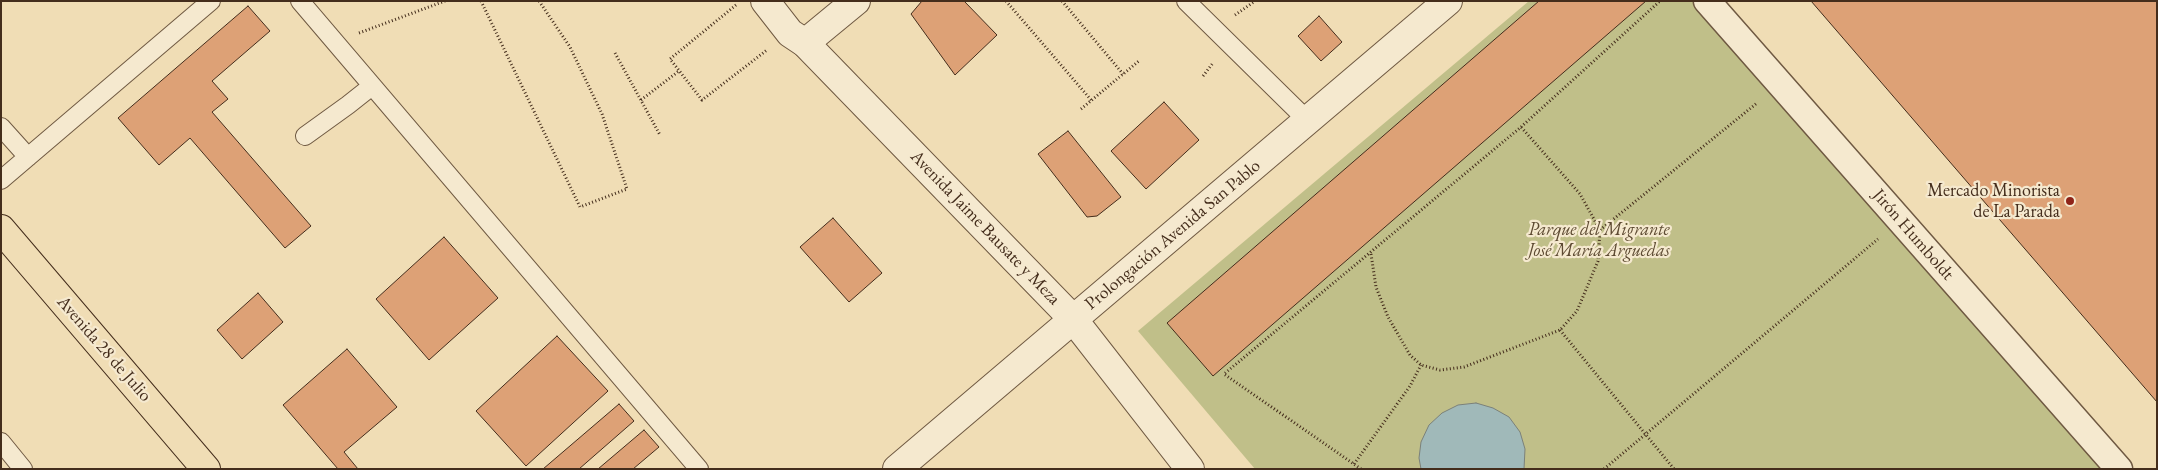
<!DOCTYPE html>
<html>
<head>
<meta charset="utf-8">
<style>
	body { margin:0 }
	#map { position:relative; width:2158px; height:470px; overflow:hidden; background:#f0ddb5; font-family:"EB Garamond",serif }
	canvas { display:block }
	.frame { position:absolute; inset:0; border:2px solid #442d1c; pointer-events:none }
</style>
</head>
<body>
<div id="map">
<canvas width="2158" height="470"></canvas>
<div class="frame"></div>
</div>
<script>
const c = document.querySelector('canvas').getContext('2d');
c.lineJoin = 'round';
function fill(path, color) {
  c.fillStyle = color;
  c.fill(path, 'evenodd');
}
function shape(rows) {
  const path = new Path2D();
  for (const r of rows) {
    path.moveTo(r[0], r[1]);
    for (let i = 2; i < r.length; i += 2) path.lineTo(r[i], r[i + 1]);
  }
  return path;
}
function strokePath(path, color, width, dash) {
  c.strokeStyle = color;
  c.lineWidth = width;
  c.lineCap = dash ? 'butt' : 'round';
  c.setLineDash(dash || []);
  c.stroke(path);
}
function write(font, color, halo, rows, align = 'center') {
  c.font = font + ' "EB Garamond",serif';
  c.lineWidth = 4.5;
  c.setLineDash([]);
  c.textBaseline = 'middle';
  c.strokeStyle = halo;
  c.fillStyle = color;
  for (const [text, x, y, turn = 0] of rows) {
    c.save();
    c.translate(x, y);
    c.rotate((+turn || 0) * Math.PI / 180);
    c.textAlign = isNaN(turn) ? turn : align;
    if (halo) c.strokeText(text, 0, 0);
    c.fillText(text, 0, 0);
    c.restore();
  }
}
const green = shape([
	[1529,1,1692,1,2102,469,1255,469,1138,331]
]);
const water = shape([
	[1476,403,1493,408,1509,417,1520,432,1525,449,1524,469,1421,469,1419,458,1421,442,1429,425,1442,413,1458,405,1476,403]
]);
const building = shape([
	[922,1,964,1,997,35,955,75,911,14,922,1],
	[1539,1,1646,1,1213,376,1167,323,1539,1],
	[1811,1,2157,1,2157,402,1811,1],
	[248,6,270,31,212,81,228,99,212,112,311,226,285,248,190,138,159,165,118,118,248,6],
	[1319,16,1342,42,1321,61,1298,36,1319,16],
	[1164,102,1199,140,1146,189,1111,151,1164,102],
	[1068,131,1121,197,1097,216,1087,217,1038,154,1068,131],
	[833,218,882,273,849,302,800,247,833,218],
	[444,237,498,298,429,360,376,299,444,237],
	[258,293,283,322,242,359,217,330,258,293],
	[557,336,608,391,526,466,476,411,557,336],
	[347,349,397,407,344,452,358,469,338,469,283,405,347,349],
	[619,404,634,421,579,469,543,469,619,404],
	[644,430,659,447,633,469,598,469,644,430]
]);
const path = shape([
	[481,1,580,207,627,189,602,114,570,47,539,1],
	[1006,1,1092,101],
	[1062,1,1123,74],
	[736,5,670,59,702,100,767,50],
	[1235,15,1255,1],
	[359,33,445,1],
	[615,53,660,135],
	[1203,76,1213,63],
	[641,100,679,71],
	[1081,109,1140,60],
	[1600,230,1757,103],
	[1371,254,1376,287,1388,317,1410,355,1421,365,1440,370,1464,367,1560,330,1577,311,1598,261,1600,230,1580,194,1521,127],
	[1560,330,1674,469],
	[1354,464,1410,386,1421,365],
	[1361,469,1224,374,1521,127,1660,1],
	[1604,469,1878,239]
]);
const service = shape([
	[300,1,699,469],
	[1186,1,1308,121],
	[1,127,28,157],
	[305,136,348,105,372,86],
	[1,180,211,1],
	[1,442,23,469]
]);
const pedestrian = shape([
	[1707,1,2119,469]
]);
const minor = shape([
	[805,43,856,1]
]);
const tertiary = shape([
	[765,1,790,33,805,43,1073,319,1190,469],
	[897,469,1448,1]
]);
const primary = shape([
	[1,229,206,469]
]);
const markers = [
	[2070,201,5,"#8f2418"]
];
const poiNames = [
	["Mercado Minorista",2060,191],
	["de La Parada",2060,212]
];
const streetNames = [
	["Avenida Jaime Bausate y Meza",985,228,46],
	["Prolongación Avenida San Pablo",1173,235,-40],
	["Jirón Humboldt",1913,235,49],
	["Avenida 28 de Julio",104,349,49]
];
const parkNames = [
	["Parque del Migrante",1599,230],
	["José María Arguedas",1599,251]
];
fill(green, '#c0bf89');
fill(water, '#a0b9b9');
strokePath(water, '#7b817a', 1);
fill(building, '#dda176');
strokePath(building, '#442d1c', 1);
strokePath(service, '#6f5942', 20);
strokePath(pedestrian, '#6f5942', 29);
strokePath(minor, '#6f5942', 30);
strokePath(tertiary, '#6f5942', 30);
strokePath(primary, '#442d1c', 30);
strokePath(path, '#442d1c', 3, [1, 2.5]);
strokePath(service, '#f5e9cf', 18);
strokePath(pedestrian, '#f5e9cf', 26);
strokePath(minor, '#f5e9cf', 28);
strokePath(tertiary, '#f5e9cf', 28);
strokePath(primary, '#f0ddb5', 28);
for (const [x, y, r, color] of markers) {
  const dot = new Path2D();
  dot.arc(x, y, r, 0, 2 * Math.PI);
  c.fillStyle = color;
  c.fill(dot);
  strokePath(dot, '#f5e9cf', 2);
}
write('18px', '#442d1c', '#f5e9cf', poiNames, 'right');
write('18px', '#442d1c', '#f5e9cf', streetNames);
write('italic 18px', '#5d4a32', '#f5e9cf', parkNames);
</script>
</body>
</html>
